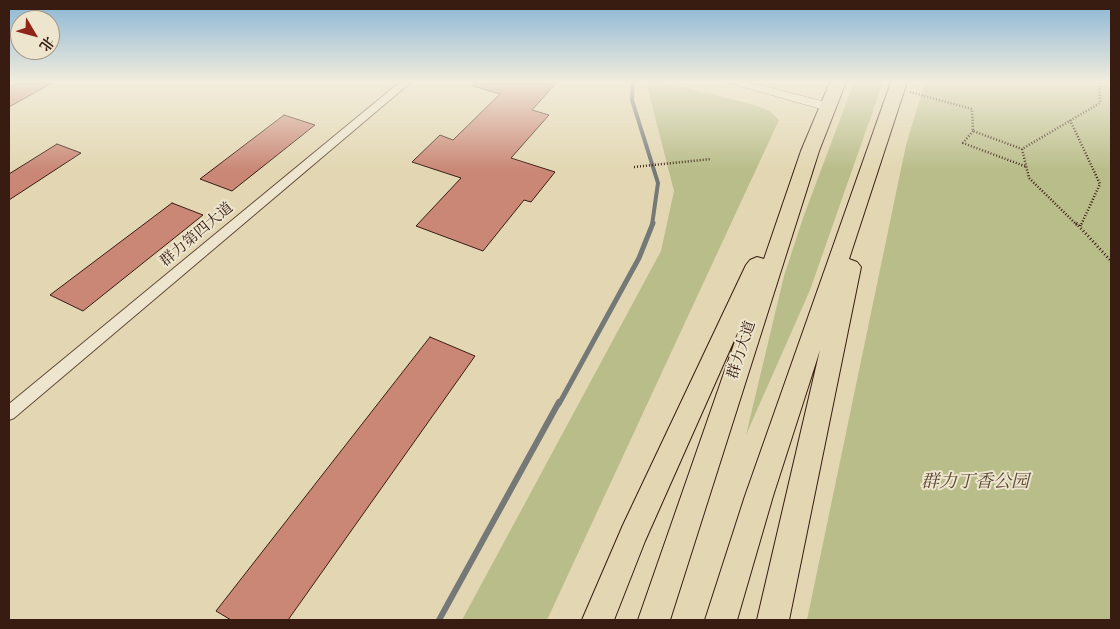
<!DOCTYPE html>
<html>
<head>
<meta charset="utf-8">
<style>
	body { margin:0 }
	#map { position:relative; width:1120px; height:629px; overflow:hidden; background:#e3d7b3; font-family:"IM FELL French Canon","Noto Serif SC",serif }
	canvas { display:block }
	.frame { position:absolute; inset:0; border:10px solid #381c12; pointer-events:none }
	.north { position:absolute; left:10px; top:10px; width:50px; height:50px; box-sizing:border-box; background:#ede5ce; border:1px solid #a59583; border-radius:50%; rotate:127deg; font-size:14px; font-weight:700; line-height:20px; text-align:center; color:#381c12 }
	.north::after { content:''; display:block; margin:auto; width:18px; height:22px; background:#8f2418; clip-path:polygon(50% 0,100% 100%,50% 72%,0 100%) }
</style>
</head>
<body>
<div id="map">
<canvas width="1120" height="629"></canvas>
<div class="frame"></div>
<div class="north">北</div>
</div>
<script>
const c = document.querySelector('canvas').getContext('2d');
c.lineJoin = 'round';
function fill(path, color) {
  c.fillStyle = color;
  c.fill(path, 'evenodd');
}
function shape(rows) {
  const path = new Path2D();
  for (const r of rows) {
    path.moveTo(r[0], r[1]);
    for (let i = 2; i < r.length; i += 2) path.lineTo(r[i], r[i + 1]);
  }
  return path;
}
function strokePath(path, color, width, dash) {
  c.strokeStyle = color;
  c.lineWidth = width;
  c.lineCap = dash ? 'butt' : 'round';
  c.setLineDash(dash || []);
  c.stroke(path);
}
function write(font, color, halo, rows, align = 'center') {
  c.font = font + ' "IM FELL French Canon","Noto Serif SC",serif';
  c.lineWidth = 4;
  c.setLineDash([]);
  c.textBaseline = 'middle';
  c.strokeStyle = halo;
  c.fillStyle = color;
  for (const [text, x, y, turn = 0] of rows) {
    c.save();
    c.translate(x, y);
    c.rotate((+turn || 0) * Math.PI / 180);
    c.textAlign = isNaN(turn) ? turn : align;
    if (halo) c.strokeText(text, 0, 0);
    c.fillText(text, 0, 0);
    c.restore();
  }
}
const green = shape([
	[646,82,663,82,755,105,770,111,779,120,547,620,462,620,661,251,674,191],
	[854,82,883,82,810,290,746,435,784,276,803,218],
	[925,82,1111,82,1111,620,807,620,906,145]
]);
const streamFar2 = shape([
	[633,82,632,100,658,183,652,225]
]);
const streamFar1 = shape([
	[559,404,639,258,653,223]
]);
const stream = shape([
	[439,620,559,402]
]);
const building = shape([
	[18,82,54,82,9,107,9,87,18,82],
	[473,82,557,82,532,110,549,115,511,158,555,172,531,202,524,200,483,251,416,226,461,178,412,162,440,135,453,140,500,94,473,86,473,82],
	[284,115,315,125,232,191,200,179,284,115],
	[57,144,81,153,9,200,9,174,57,144],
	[172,203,203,215,83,311,50,295,172,203],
	[430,337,475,356,288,620,231,620,216,611,430,337]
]);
const pathFar1 = shape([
	[910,92,972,109,973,131,1022,149],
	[1070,120,1100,184,1081,225],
	[973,131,963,143,1027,167],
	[634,167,711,159],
	[1077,225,1029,178,1022,149,1100,103,1099,82]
]);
const path = shape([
	[1076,223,1111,261],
	[1080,226,1081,223]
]);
const minor = shape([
	[400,82,411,82,14,418,9,420,9,404,400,82]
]);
const tertiary = shape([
	[726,82,748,82,833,104,834,107,828,111,726,82]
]);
const primary = shape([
	[830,82,846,82,819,151,670,620,638,620,740,327,645,541,614,620,582,620,623,525,746,265,750,260,757,257,764,259,801,151,830,82],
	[891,82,907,82,849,259,857,262,861,267,789,620,757,620,820,350,773,496,737,620,705,620,745,496,891,82]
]);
const streetNames = [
	["群力第四大道",197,235,-40],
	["群力大道",742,350,-72]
];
const nearParknames = [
	["群力丁香公园",975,483]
];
fill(green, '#b9bd89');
strokePath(streamFar2, '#747876', 4);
strokePath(streamFar1, '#747876', 5);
strokePath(stream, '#747876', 6);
fill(building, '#ca8776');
strokePath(building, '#381c12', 1);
strokePath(minor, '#634b3a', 2);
strokePath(tertiary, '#634b3a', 1);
strokePath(primary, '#381c12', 2);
strokePath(pathFar1, '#381c12', 2.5, [1, 2]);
strokePath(path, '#381c12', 3, [1, 2.5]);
fill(minor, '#ede5ce');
fill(tertiary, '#ede5ce');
fill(primary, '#e3d7b3');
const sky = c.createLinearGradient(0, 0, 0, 170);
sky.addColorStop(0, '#89b5d5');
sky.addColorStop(0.48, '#f2eddd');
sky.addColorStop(1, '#f2eddd00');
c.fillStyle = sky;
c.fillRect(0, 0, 1120, 170);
write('15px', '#381c12', '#ede5ce', streetNames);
write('italic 18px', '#584430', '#ede5ce', nearParknames);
</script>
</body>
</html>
